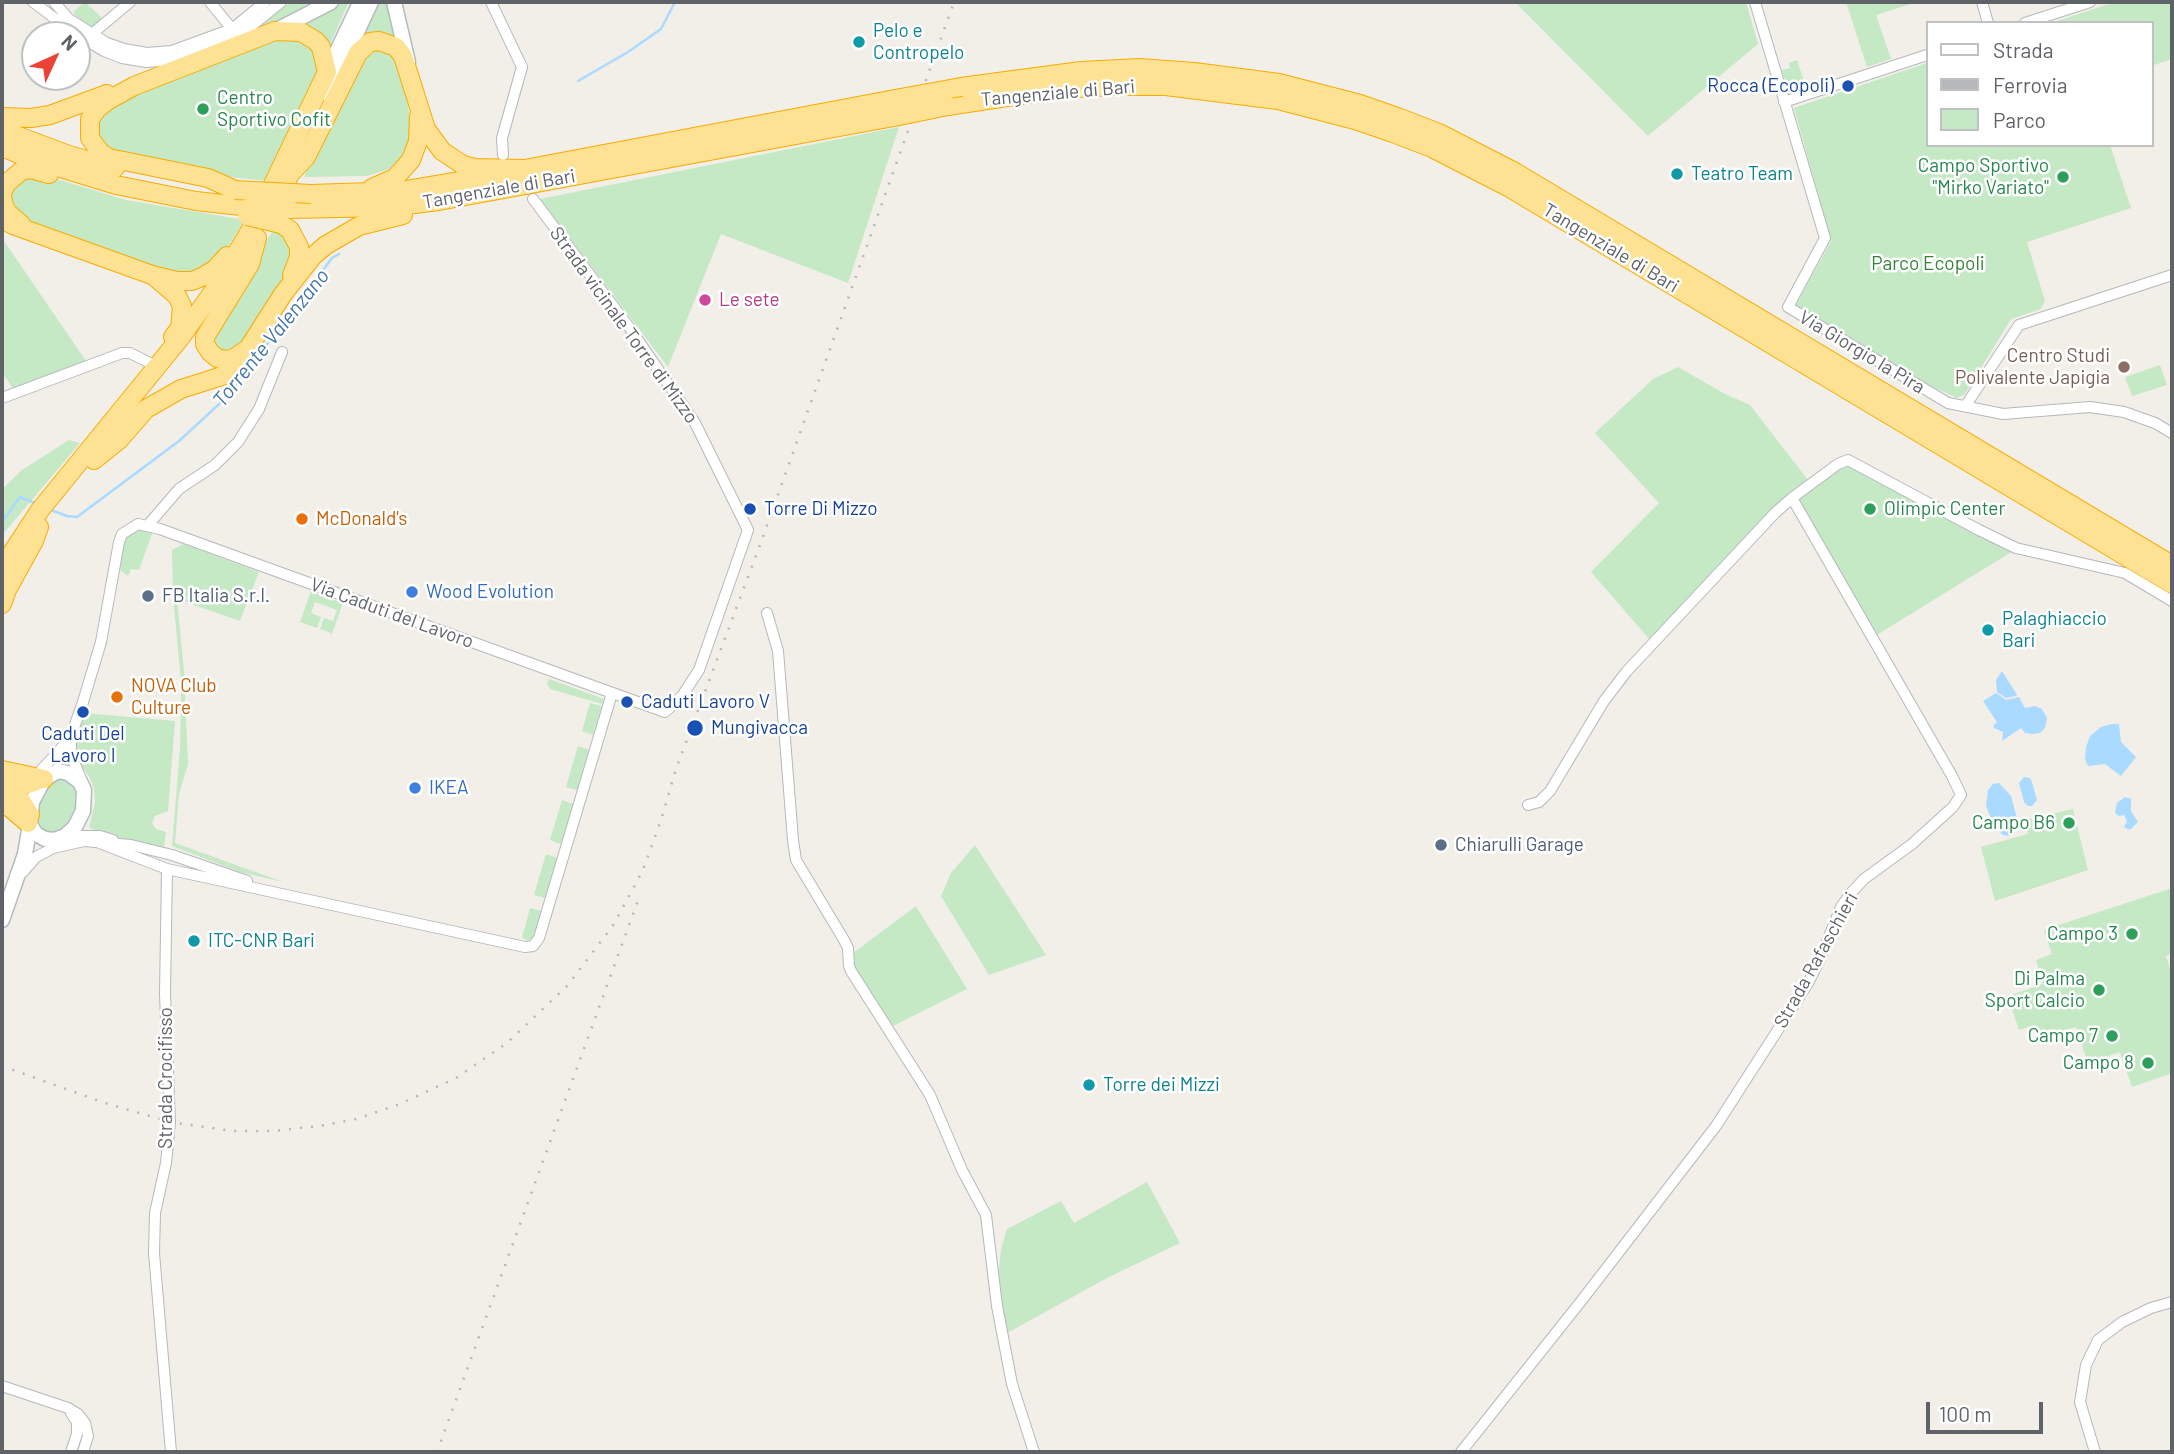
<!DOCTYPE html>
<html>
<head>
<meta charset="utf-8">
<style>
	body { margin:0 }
	#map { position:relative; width:2174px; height:1454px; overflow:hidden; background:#f1efe8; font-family:Barlow,sans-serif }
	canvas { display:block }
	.frame { position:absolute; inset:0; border:4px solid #5f6368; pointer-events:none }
	.legend { position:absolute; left:1926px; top:21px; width:228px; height:126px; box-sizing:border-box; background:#fff; border:2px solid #bfc1c3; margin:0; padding:9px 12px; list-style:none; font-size:21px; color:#5f6368 }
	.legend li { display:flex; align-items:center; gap:14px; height:35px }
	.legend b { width:35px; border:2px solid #bfc1c3 }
	.north { position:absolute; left:21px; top:21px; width:70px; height:70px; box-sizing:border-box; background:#fff; border:2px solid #bfc1c3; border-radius:50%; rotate:45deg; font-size:19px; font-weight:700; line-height:28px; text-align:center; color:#5f6368 }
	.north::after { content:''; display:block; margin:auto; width:24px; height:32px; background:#ea4335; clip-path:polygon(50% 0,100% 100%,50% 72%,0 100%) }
	.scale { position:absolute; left:1926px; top:1402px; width:117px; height:32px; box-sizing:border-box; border:4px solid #5f6368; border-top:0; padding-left:9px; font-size:21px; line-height:24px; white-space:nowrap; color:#5f6368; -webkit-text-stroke:5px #fff; paint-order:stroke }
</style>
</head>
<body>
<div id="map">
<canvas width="2174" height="1454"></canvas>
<div class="frame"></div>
<ul class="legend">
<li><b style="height:9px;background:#fff"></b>Strada</li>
<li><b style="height:9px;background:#b6b7b8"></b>Ferrovia</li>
<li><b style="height:19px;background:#c5e8c5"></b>Parco</li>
</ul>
<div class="north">N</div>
<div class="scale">100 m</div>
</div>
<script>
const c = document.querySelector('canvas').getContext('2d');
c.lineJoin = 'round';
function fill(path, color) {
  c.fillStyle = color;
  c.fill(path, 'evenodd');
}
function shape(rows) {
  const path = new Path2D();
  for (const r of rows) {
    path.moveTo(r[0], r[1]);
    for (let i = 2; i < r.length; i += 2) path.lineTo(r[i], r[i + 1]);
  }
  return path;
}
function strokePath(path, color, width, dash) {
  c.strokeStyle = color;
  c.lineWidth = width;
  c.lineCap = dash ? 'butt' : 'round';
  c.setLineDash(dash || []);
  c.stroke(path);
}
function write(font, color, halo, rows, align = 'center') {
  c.font = font + ' Barlow,sans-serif';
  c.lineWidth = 5;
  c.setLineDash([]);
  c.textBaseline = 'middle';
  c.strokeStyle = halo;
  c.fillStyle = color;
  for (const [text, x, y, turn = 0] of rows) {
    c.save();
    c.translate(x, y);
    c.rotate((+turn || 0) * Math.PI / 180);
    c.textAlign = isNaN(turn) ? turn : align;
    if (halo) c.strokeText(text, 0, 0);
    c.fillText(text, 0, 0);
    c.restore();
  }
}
const green = shape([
	[85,2,102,18,91,28,75,15,74,11],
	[291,2,318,2,242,38,262,24],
	[344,2,349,2,329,46,299,24,324,13],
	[378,2,390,2,399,41,356,48],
	[1515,2,1746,2,1758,44,1648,136],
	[1846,2,1917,2,1876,15,1891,59,1867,67],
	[2115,2,2172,2,2172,59,2151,66,2151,23,2051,23],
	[287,37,297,38,313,48,320,67,267,181,209,175,100,147,97,116,147,87],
	[385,46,397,60,407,101,412,130,407,151,389,169,367,176,304,177,353,72,371,51],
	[1797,60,1806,87,1788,92,1782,70,1790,68,1789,63],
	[1927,63,1927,145,2110,145,2131,208,2027,242,2045,301,2041,309,2011,319,1965,394,1957,398,1931,386,1796,305,1831,241,1794,108],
	[899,127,848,283,721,234,668,367,540,199],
	[34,172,126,200,245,220,223,254,212,267,177,277,16,216,7,189],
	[275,227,287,234,293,265,242,346,234,354,214,351,210,332],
	[2,238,88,364,14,390,2,372],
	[2160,365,2167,385,2132,396,2125,377],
	[1678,367,1725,394,1750,405,1812,485,1843,460,2013,551,1875,636,1792,492,1786,496,1651,641,1591,572,1659,503,1595,433,1653,379],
	[69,440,80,443,2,535,2,489,22,470],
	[141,529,153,531,139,570,131,569,128,576,120,570,123,546,128,536],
	[184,544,259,572,240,621,177,599,184,672,188,764,179,794,175,843,283,882,240,872,172,846,180,748,181,704,181,681,173,596,172,550],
	[311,591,343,603,330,639,331,633,320,629,324,618,333,621,337,610,315,602,311,613,321,617,317,628,300,622],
	[549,679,604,699,602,704,550,689,547,683],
	[590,703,602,706,593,735,582,731],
	[84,713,175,721,168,811,155,816,152,823,156,829,166,832,164,847,98,833,89,827,95,803,94,788,89,776,76,760,73,744],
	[578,746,589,750,577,790,566,787],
	[63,777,76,787,77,808,74,819,57,834,42,832,37,823,40,795,54,779],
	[562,800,573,804,561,844,550,840],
	[2073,809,2088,870,1995,901,1981,847,2028,834,2025,820],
	[975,845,1046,955,989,975,941,896,951,873],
	[546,854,557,858,545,898,534,895],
	[2172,888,2172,953,2166,956,2172,975,2172,1073,2132,1087,2120,1052,2088,1063,2076,1027,2039,1039,2035,1025,2019,1030,2008,996,2043,984,2036,960,2052,954,2044,930],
	[916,906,967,989,889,1028,851,971,853,953],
	[530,908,542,911,533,938,528,940,522,938],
	[1147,1182,1180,1243,1107,1278,1007,1333,998,1281,1001,1249,1007,1229,1061,1201,1074,1223]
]);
const water = shape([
	[2002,671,2017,695,2016,696,2006,698,1997,692,1996,680],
	[1996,693,2006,700,2019,697,2025,708,2035,706,2042,709,2047,718,2045,728,2040,733,2032,734,2025,733,2021,728,2002,741,2003,732,1994,728,1993,726,1997,722,1983,701],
	[2112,724,2119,724,2121,742,2136,757,2121,776,2105,764,2088,766,2085,759,2086,747,2090,736,2101,727],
	[2024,777,2030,778,2032,782,2037,800,2032,806,2028,806,2024,802,2019,783],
	[1999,783,2011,796,2017,818,2016,828,2009,836,2003,835,1995,827,1986,806,1988,790,1993,784],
	[2125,797,2131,799,2131,811,2138,822,2130,830,2124,827,2127,821,2124,815,2119,816,2115,813,2117,803]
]);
const stream = shape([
	[578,81,628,52,661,29,675,2],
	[51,510,67,516,77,517,179,441,229,395,332,258,339,254],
	[2,522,20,497,35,503]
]);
const street = shape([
	[33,2,77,35],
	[54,2,69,19,107,43,124,49,147,53,172,51,232,29,265,2],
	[210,2,232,29],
	[491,2,522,67,502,138,503,155],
	[1755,2,1825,238,1788,307,1948,403,2003,414,2090,407,2124,412,2155,423,2172,433],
	[1982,2,1988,23],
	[2025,23,2090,2],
	[92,34,130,2],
	[77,35,104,51,122,58,146,62,175,60,239,36,281,2],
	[1784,102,1927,55],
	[2,398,122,353,130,353,152,364],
	[1966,405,2019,325,2172,275],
	[148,525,179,489,215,465,238,442,259,409,282,352],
	[767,613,778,651,793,840,796,860,844,940,848,948,849,966,851,971,930,1095,962,1170,986,1215,997,1306,1012,1384,1034,1452],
	[71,737,71,755,84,786],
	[44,779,42,769,59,751,72,733,83,702,101,642,119,542,122,534,138,524,160,529,665,712,682,696,699,670,748,530,695,423,629,327,533,199],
	[1528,805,1539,802,1550,791,1604,701,1627,671,1775,513,1792,498],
	[66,836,100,836,113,840],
	[97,842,167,869,525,947,533,946,539,938,612,693],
	[167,869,165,994,170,1122,166,1163,155,1213,154,1253,171,1452],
	[23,872,36,857,53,848,84,841,131,845,172,855,247,881],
	[2,1386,68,1408,78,1414,85,1423,88,1436,83,1452],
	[71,1452,77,1434,77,1422,71,1413],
	[1461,1452,1582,1300,1716,1126,1808,983,1820,959,1841,907,1851,893,1864,879,1912,844,1953,807,1961,795,1952,776,1792,498,1838,464,1848,460,1979,530,2016,548,2125,573,2172,601],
	[2095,1452,2080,1402,2086,1365,2098,1340,2122,1322,2151,1308,2172,1302]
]);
const secondary = shape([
	[394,2,408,62],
	[275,31,331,2],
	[327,72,360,3],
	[328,94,371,2],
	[58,771,68,773,80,782,84,790,83,811,75,827,65,836,54,840,45,839,36,834,30,825,32,802,44,779,58,771],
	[2,920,25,854,30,825]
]);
const highway = shape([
	[961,87,1081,71,1139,68,1194,72,1279,83,1360,104,1400,118,1439,133,1515,172,2172,565],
	[948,106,1059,89,1112,86,1166,86,1278,100,1355,120,1393,133,1432,148,1508,187,2172,584],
	[2,117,31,118,50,115,107,94],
	[2,130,69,155,115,168],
	[2,147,31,159,116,185,196,201,250,207],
	[372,188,395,178,411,160,418,141,419,116],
	[281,192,290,174,306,157,358,53,370,42,379,41,396,47,403,56,426,129,442,151,463,165,475,168,524,169],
	[311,194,400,191,482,177,895,99],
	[289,209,390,207,439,201,899,116],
	[2,219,13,225,152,275,177,281,192,281,202,277,214,270,227,256],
	[21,224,7,212,3,203,2,193,6,184,21,171,31,169,49,174],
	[281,224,290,230,299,247,299,257,292,275],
	[155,277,177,296,182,306,180,328,173,337],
	[246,350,234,358,227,360,217,358,210,352,205,344,205,337,250,264,257,238],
	[94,460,119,440,146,409,181,389,222,376,239,363,283,294,313,256,326,245,359,226,403,215],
	[2,568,40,510,181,337,217,286,253,226,327,72,321,47,316,41,301,32,275,31,134,86,107,101,97,109,90,119,90,138,100,152,109,158,208,178,235,190],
	[2,585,16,561],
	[2,604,7,590,34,541,39,527],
	[2,770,44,779],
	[2,785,22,786,37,781],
	[2,786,20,799,30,815],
	[2,801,28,823]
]);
const rail = shape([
	[2,1066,105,1103,170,1122,233,1131,273,1131,319,1126,356,1119,400,1104,456,1078,507,1043,568,985,614,924,643,870,661,820,676,769,760,545,954,2],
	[437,1452,640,895]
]);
const highwayBridge = shape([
	[895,99,961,87],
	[899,116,948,106],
	[235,190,311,194],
	[250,207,289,209],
	[247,216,281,224]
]);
const markers = [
	[859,42,7,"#0f9aa8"],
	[1848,86,7,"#1a4fb4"],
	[203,109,7,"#2e9e5b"],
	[1677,174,7,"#0f9aa8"],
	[2063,177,7,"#2e9e5b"],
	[705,300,7,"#d1479c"],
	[2124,367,7,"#8d6e63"],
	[750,509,7,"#1a4fb4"],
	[1870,509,7,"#2e9e5b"],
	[302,519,7,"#e8710a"],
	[412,592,7,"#3f7fe0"],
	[148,596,7,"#5c6f8a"],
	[1988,630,7,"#0f9aa8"],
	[117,697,7,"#e8710a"],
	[627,702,7,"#1a4fb4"],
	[83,712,7,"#1a4fb4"],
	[695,728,9,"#1a4fb4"],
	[415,788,7,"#3f7fe0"],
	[2069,823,7,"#2e9e5b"],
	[1441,845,7,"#5c6f8a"],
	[2132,934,7,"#2e9e5b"],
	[194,941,7,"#0f9aa8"],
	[2099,990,7,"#2e9e5b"],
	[2112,1036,7,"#2e9e5b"],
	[2148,1063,7,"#2e9e5b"],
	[1089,1085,7,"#0f9aa8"]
];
const cultureNames = [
	["Pelo e",873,31],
	["Contropelo",873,53],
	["Teatro Team",1691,174],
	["Palaghiaccio",2002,619],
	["Bari",2002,641],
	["ITC-CNR Bari",208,941],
	["Torre dei Mizzi",1103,1085]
];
const transitNames = [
	["Rocca (Ecopoli)",1834,86,"right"],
	["Torre Di Mizzo",764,509],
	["Caduti Lavoro V",641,702],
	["Mungivacca",711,728],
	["Caduti Del",83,734,"center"],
	["Lavoro I",83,756,"center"]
];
const streetNames = [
	["Tangenziale di Bari",1058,93,-5],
	["Tangenziale di Bari",499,189,-10],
	["Tangenziale di Bari",1611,248,31],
	["Strada vicinale Torre di Mizzo",624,325,54],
	["Via Giorgio la Pira",1862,352,31],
	["Via Caduti del Lavoro",392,613,20],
	["Strada Rafaschieri",1816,960,-61],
	["Strada Crocifisso",166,1078,-90]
];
const leisureNames = [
	["Centro",217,98,"left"],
	["Sportivo Cofit",217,120,"left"],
	["Campo Sportivo",2049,166],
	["\"Mirko Variato\"",2049,188],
	["Olimpic Center",1884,509,"left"],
	["Campo B6",2055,823],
	["Campo 3",2118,934],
	["Di Palma",2085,979],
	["Sport Calcio",2085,1001],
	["Campo 7",2098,1036],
	["Campo 8",2134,1063]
];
const parkNames = [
	["Parco Ecopoli",1928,264]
];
const hotelNames = [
	["Le sete",719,300]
];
const educationNames = [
	["Centro Studi",2110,356],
	["Polivalente Japigia",2110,378]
];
const foodNames = [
	["McDonald's",316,519],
	["NOVA Club",131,686],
	["Culture",131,708]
];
const shopNames = [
	["Wood Evolution",426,592],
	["IKEA",429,788]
];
const serviceNames = [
	["FB Italia S.r.l.",162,596],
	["Chiarulli Garage",1455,845]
];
const waterNames = [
	["Torrente Valenzano",271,338,-51]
];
fill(green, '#c5e8c5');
fill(water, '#aadaff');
strokePath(stream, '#aadaff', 2.5);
strokePath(street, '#b5b8bc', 12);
strokePath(secondary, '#b6babf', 17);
strokePath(highway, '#f9ab00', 20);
strokePath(street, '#fff', 10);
strokePath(secondary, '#fff', 14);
strokePath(highway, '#fde293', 18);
strokePath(rail, '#b6b7b8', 2.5, [2, 9]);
strokePath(highwayBridge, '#f9ab00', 20, []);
strokePath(highwayBridge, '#fde293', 18);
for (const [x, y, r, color] of markers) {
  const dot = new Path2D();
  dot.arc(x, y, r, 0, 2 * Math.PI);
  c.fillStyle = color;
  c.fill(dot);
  strokePath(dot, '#fff', 2.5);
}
write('19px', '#0d838f', '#fff', cultureNames, 'left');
write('19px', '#164399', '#fff', transitNames, 'left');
write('19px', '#5f6368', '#fff', streetNames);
write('19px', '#27864d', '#fff', leisureNames, 'right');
write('19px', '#348238', '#fff', parkNames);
write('19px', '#b23c85', '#fff', hotelNames, 'left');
write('19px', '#785e54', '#fff', educationNames, 'right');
write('19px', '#c56008', '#fff', foodNames, 'left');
write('19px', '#366cbe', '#fff', shopNames, 'left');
write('19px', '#4e5e75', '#fff', serviceNames, 'left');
write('italic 21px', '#4174aa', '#fff', waterNames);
</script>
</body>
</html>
